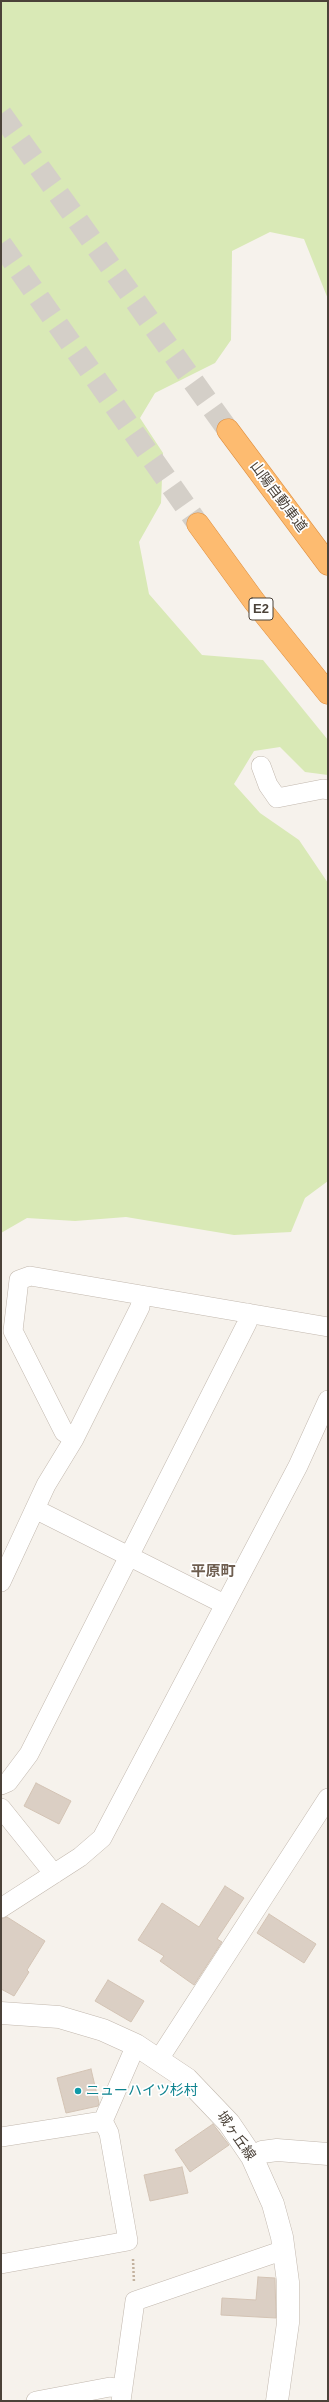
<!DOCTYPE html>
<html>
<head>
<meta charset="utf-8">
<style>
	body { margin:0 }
	#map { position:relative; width:329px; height:2402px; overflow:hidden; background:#f6f2ec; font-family:Arial,sans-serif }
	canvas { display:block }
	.frame { position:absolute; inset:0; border:2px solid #4b4239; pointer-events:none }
</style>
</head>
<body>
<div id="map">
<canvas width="329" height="2402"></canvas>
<div class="frame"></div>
</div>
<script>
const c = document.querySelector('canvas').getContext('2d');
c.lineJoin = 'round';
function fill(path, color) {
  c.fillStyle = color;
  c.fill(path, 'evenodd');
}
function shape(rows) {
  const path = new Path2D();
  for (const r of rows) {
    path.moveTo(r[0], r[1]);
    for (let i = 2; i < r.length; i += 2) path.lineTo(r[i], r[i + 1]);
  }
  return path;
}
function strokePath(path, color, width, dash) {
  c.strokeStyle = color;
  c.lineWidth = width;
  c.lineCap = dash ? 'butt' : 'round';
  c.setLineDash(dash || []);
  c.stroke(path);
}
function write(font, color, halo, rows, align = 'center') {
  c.font = font + ' Arial,"Noto Sans JP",sans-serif';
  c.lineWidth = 3.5;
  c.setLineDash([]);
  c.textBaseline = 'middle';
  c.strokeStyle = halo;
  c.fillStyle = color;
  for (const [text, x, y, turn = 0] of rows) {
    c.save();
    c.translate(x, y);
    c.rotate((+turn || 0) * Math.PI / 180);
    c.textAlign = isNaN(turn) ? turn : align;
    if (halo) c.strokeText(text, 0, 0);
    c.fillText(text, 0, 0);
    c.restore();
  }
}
const green = shape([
	[1,1,328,1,328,299,304,239,270,232,232,251,231,340,215,363,155,393,140,418,163,453,161,503,139,542,149,594,202,655,263,660,328,740,328,775,305,772,280,747,254,751,234,784,260,813,299,840,328,883,328,1181,305,1198,291,1232,234,1235,126,1217,75,1221,27,1218,1,1233]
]);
const building = shape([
	[36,1783,71,1801,59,1824,24,1806,36,1783],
	[225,1886,244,1898,217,1939,222,1942,194,1985,160,1961,164,1956,138,1940,162,1903,199,1927,225,1886],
	[269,1914,316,1944,304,1963,257,1933,269,1914],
	[7,1917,45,1941,27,1970,29,1972,14,1996,1,1989,1,1919,7,1917],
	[108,1980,144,2001,131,2022,95,2001,108,1980],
	[91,2069,99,2103,98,2106,66,2113,57,2078,91,2069],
	[213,2124,229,2145,190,2172,175,2150,213,2124],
	[182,2167,188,2193,150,2201,144,2175,182,2167],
	[258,2277,275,2278,276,2318,221,2315,222,2298,256,2300,258,2277]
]);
const motorwayTunnel = shape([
	[1,114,228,430],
	[1,244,198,524]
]);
const path = shape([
	[133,2259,134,2283]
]);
const minor = shape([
	[261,766,268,785,277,798,323,789,328,790],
	[74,1439,64,1432,13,1331,19,1280,30,1276,328,1327],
	[35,1509,224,1604],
	[1,1582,46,1485,74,1439,140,1307,141,1296],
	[1,1785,8,1782,29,1754,247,1323,248,1313],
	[1,1808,54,1874],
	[1,1908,80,1857,102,1838,298,1466,328,1400],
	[159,2059,328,1798],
	[103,2121,136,2045],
	[1,2137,103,2121],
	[1,2264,128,2241,109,2133,103,2121],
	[36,2401,110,2387,122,2389],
	[121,2401,135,2301,284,2250]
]);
const tertiary = shape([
	[1,2013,59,2017,103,2030,136,2045,187,2079,229,2123,252,2157,273,2204,282,2237,288,2282,288,2323,277,2401],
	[252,2157,262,2152,277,2150,328,2154]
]);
const motorway = shape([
	[228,430,328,564],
	[198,524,254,601,328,693]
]);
const markers = [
	[78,2091,4,"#0f9aa8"]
];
const shields = [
	[261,609,24]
];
const shieldNames = [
	["E2",261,609]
];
const streetNames = [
	["山陽自動車道",278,497,53],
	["城ヶ丘線",236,2136,55]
];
const cultureNames = [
	["ニューハイツ杉村",86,2091]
];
const neighbourhoodNames = [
	["平原町",213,1572]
];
fill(green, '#d9e9b6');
fill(building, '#dbcfc4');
strokePath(building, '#d3c3b4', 1);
strokePath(motorwayTunnel, '#d4cfc8', 22, [22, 11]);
strokePath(minor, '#c2b8ae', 20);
strokePath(tertiary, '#c2b8ae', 23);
strokePath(motorway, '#de8e3e', 23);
strokePath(path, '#c3b29f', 2.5, [2, 2]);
strokePath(minor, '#fff', 19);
strokePath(tertiary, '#fff', 22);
strokePath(motorway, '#fdbb70', 22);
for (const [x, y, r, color] of markers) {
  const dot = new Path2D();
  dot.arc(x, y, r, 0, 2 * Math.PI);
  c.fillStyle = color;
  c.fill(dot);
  strokePath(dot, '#fff', 1.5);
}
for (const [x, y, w] of shields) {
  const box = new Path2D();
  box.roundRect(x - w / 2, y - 11, w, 22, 3);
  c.fillStyle = '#fff';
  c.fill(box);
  strokePath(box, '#4b4239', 1);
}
write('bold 13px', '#4b4239', null, shieldNames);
write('14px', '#4b4239', '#fff', streetNames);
write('14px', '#0d838f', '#fff', cultureNames, 'left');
write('bold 15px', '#6e5e50', '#fff', neighbourhoodNames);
</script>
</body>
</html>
